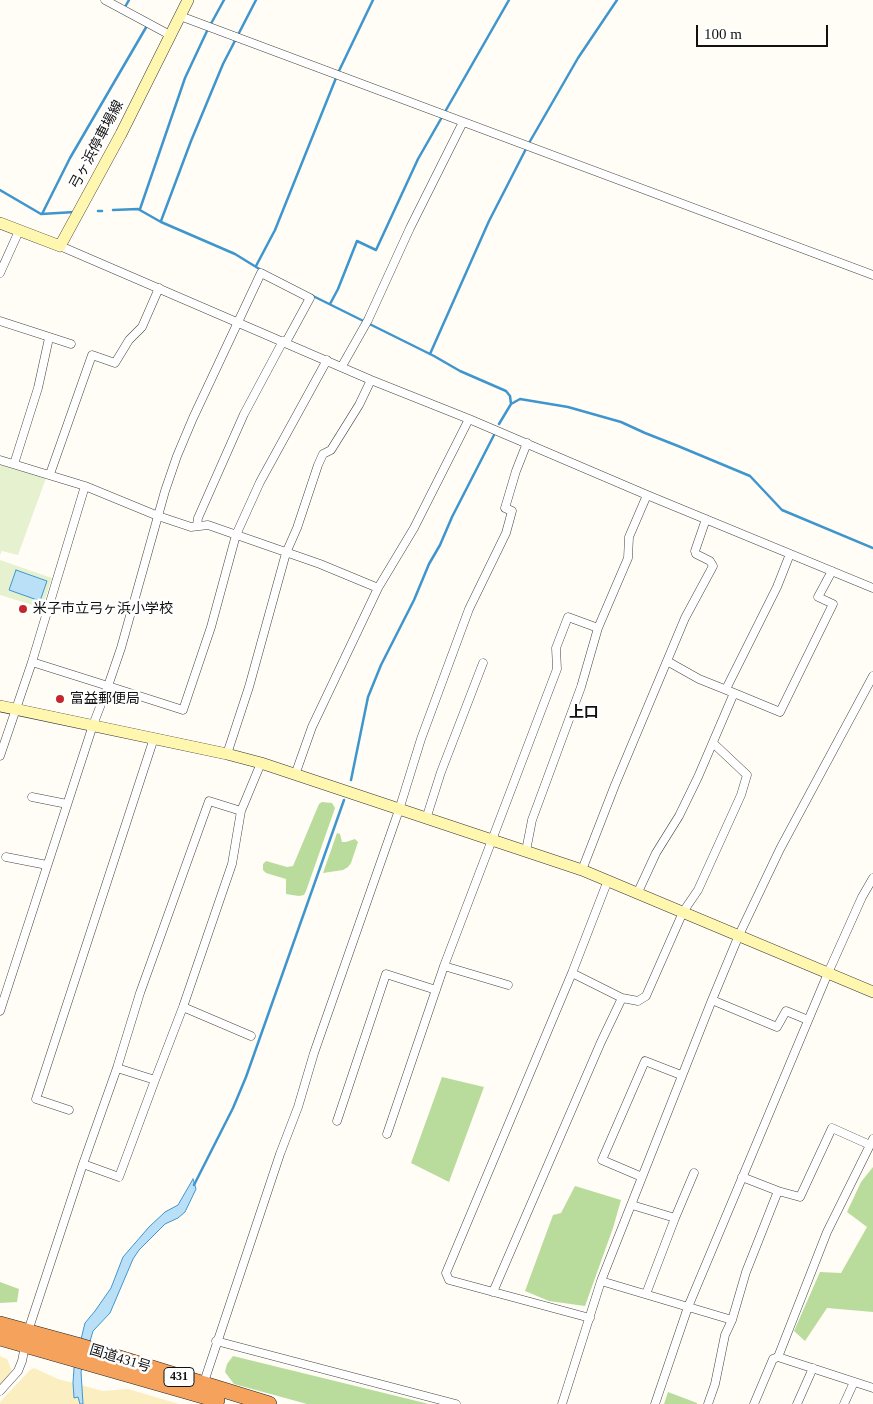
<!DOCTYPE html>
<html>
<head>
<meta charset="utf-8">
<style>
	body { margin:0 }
	#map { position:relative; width:873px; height:1404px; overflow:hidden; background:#fffdf5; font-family:"Times New Roman",serif }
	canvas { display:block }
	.scale { position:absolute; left:696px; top:25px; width:132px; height:22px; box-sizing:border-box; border:2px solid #111; border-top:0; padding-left:6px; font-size:15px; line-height:18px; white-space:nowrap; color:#111; -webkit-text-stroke:4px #fff; paint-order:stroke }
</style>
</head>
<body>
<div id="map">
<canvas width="873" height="1404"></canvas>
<div class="scale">100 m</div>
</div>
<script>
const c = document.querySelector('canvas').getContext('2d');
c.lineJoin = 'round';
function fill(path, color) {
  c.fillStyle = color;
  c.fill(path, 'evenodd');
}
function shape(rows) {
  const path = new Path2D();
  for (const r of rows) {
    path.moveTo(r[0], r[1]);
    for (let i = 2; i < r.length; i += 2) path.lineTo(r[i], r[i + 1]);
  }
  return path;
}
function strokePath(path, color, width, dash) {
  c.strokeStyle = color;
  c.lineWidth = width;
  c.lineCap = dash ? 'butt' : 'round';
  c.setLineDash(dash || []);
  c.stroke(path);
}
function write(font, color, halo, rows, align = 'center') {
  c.font = font + ' "Times New Roman","Noto Sans JP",serif';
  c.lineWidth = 5;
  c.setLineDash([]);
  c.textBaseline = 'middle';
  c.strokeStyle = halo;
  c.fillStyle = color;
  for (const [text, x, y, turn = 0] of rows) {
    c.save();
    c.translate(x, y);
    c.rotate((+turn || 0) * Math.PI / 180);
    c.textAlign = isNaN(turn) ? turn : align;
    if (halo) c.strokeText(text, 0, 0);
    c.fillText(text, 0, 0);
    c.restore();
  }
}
const forest = shape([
	[322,802,332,803,335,808,334,811,306,891,304,895,299,896,286,894,286,879,266,873,263,870,263,864,266,861,287,867,293,866,319,804],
	[337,833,340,834,342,842,346,842,355,839,358,842,351,863,348,867,343,870,323,873],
	[442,1077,484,1087,449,1182,411,1163],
	[873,1167,873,1312,827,1308,805,1341,794,1331,820,1272,841,1273,867,1227,847,1212,861,1182],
	[575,1186,621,1200,613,1228,585,1306,549,1301,525,1291,553,1215,561,1213],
	[0,1282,19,1289,17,1302,0,1303],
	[233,1356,429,1404,307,1404,234,1384,225,1372,227,1364],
	[668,1392,697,1403,697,1404,664,1404]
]);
const sand = shape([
	[0,1356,7,1359,12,1371,0,1386],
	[34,1368,58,1379,103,1391,128,1389,179,1404,0,1404,0,1402,30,1370]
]);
const pitch = shape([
	[0,464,46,478,18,555,2,551,0,555],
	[0,560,52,578,42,608,0,595]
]);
const water = shape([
	[16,570,47,581,40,601,9,590,16,570],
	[193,1179,196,1189,185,1212,178,1218,165,1224,139,1250,133,1259,110,1313,93,1331,81,1372,83,1404,80,1404,78,1397,74,1398,73,1383,74,1368,85,1323,95,1311,111,1288,123,1257,149,1227,165,1212,178,1205,193,1179]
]);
const stream = shape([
	[125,7,129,0],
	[0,190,41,214,75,212],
	[140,209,185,78,207,31,224,0],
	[113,210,138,209,161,222,235,254,261,270],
	[98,211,102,211],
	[42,214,70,158,148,24],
	[161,221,191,141,223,64,256,0],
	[256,266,275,230,338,73,373,0],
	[311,295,434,356,460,371,506,391,510,396,511,404],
	[330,304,338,289,357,241,376,250,418,159,509,0],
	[430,354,489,221,529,143,578,58,617,0],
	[499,424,511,404,520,399,568,407,621,422,645,433,678,446,750,476,782,510,873,548],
	[351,780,368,697,381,665,414,600,429,564,440,545,452,517,494,435],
	[194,1185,233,1108,246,1077,344,800]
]);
const street = shape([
	[105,0,170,35],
	[180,16,873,275],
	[60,246,371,380,469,419,647,495,873,588],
	[0,273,19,231],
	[0,321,71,344],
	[286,342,310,298,261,273,193,418,177,456,165,491,121,648,108,686,183,710,211,627,236,535,260,482,327,360],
	[342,366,368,320,410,228,463,122],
	[0,460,85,486,158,516,191,527,208,525,320,564,378,588,312,727,295,775],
	[14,464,38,388,49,338],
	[50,474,92,355,115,363,129,340,142,327,159,288],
	[197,525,198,518,244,414,283,341],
	[378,588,414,528,469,419],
	[726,689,777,587,790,554],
	[734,693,780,712,833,604,818,597,832,571],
	[227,754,249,687,286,553,297,528,318,465,323,454,331,450,359,405,371,380],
	[0,756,32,662],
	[32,797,67,804],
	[426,819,441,772,483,663],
	[526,851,532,820,581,687,598,628],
	[6,857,47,865],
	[582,870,615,785,685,618,713,566,710,561,696,554,695,551,706,519],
	[638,892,656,853,679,816,698,777,734,693,699,679,667,661],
	[444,966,508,985],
	[572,973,622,998,638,1001,646,996,683,912,698,890,741,795,747,775,713,743],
	[712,1000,777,1027,786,1011,808,1020],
	[183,1007,251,1036],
	[0,1011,93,725,108,686,32,662,85,486],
	[117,1068,155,1080,183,1007,232,864,241,811],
	[69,1110,36,1099,154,738],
	[337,1121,386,974,436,990],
	[387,1134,444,966,557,669,556,648,568,617,598,628,628,558,629,537,647,495],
	[873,1139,827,1232,778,1357,873,1388],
	[83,1164,119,1177,155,1080],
	[642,1177,602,1160,645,1061,681,1075],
	[742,1177,778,1191],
	[632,1205,675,1218,646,1294],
	[675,1218,694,1173],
	[601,1281,732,1320,746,1272,778,1191,800,1197,832,1128,870,1145],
	[493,1292,601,1042,622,998],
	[590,1318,449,1280,446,1273,572,973,608,880],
	[216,1341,456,1404],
	[203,1385,280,1154,298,1107,314,1053,399,810,421,739,469,609,506,533,512,511,505,508,516,471,527,443],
	[0,1391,18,1371,22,1361,28,1331,83,1164,117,1068,140,993,209,801,241,811,261,763],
	[562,1404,601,1281,712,1000,739,935,780,849,873,676],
	[655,1404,688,1307,828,973,862,897,873,878],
	[708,1404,715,1384,725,1335,732,1320],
	[754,1404,773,1359,778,1357],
	[797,1404,813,1368],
	[844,1404,854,1382]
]);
const secondary = shape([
	[0,223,60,246,121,134,188,0],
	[0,706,227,754,261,763,582,870,873,992]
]);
const highway = shape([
	[0,1324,77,1345,269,1404],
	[0,1338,217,1400]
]);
const markers = [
	[23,609,5,"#c4262e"],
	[60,699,5,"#c4262e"]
];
const shields = [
	[179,1377,30]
];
const shieldNames = [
	["431",179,1377]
];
const streetNames = [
	["弓ヶ浜停車場線",97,145,-62],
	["国道431号",120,1359,17]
];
const poiNames = [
	["米子市立弓ヶ浜小学校",33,609],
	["富益郵便局",70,699]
];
const neighbourhoodNames = [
	["上口",584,713]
];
fill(forest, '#b9dc9c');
fill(sand, '#fbeec1');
fill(pitch, '#e6f2cf');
fill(water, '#b9e0f7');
strokePath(water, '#3f96cf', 1);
strokePath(stream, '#3f96cf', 2.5);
strokePath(street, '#444', 9);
strokePath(secondary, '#333', 12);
strokePath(highway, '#222', 16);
strokePath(street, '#fff', 8);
strokePath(secondary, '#fff6b0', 11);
strokePath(highway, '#f5a25d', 15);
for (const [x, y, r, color] of markers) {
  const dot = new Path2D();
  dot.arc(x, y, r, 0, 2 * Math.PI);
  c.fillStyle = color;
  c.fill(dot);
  strokePath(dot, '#fff', 2);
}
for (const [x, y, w] of shields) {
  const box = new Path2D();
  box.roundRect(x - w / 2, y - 9.5, w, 19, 4);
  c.fillStyle = '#fff';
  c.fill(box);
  strokePath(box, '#111', 1);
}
write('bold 12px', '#111', null, shieldNames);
write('14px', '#111', '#fff', streetNames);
write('14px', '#111', '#fff', poiNames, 'left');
write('bold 15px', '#111', '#fff', neighbourhoodNames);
</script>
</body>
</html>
